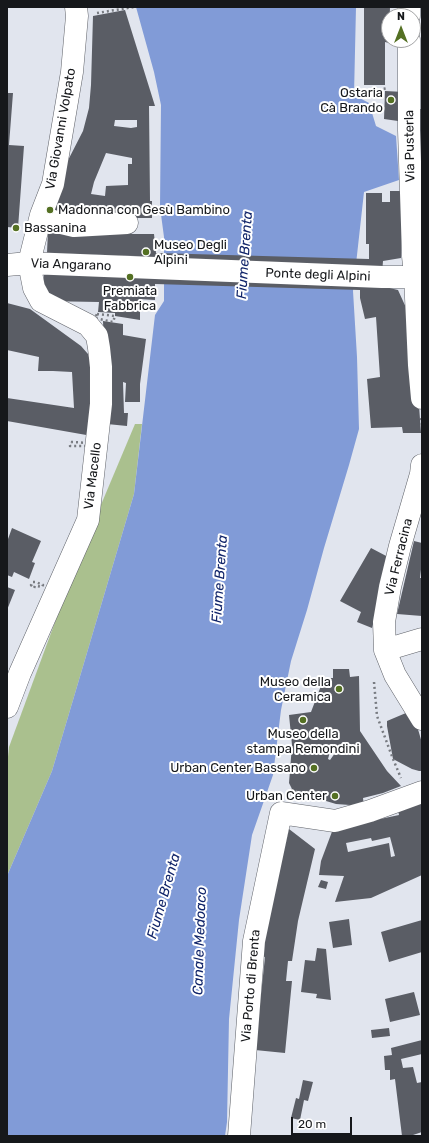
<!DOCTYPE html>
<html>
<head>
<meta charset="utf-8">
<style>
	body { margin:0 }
	#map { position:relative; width:429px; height:1143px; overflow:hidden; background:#e1e5ee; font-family:Rubik,sans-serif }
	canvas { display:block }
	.frame { position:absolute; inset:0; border:8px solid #16181b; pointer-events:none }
	.north { position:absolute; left:381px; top:8px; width:40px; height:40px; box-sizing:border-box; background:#fff; border:1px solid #a2a3a4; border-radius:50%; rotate:0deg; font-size:11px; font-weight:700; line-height:16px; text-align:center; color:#16181b }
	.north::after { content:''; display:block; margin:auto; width:14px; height:18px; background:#547023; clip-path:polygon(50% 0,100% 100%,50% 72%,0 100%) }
	.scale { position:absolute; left:291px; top:1117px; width:61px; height:18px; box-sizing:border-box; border:2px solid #16181b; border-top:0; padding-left:5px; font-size:12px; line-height:14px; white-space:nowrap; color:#16181b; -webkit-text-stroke:3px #fff; paint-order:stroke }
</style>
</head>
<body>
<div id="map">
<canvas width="429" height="1143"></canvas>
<div class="frame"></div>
<div class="north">N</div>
<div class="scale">20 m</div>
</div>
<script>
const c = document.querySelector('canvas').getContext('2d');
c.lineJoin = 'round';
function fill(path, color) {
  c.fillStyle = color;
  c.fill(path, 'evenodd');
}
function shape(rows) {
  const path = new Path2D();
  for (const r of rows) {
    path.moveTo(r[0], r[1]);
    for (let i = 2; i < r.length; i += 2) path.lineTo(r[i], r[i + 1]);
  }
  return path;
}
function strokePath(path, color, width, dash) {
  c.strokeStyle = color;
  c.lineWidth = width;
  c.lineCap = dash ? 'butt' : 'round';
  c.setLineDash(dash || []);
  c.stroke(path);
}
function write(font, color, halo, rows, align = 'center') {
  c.font = font + ' Rubik,sans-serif';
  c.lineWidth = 4;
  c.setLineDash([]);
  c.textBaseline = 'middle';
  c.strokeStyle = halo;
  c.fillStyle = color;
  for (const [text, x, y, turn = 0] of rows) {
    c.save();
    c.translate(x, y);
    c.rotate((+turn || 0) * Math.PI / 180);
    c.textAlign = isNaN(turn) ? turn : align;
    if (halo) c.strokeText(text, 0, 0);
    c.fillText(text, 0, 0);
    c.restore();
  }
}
const green = shape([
	[135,424,142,424,134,494,52,771,7,876,7,766,9,747,79,557]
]);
const water = shape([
	[136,7,356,7,354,95,369,103,376,126,396,136,399,180,364,192,353,291,357,357,359,429,349,465,324,548,307,610,291,661,281,710,273,775,252,835,239,920,229,1019,227,1122,225,1136,7,1136,7,876,52,771,134,494,155,315,164,301,164,237,160,207,161,105,154,72]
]);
const building = shape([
	[364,7,390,7,389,43,385,42,385,85,364,85],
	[125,10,155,106,149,106,150,201,152,201,152,218,130,218,128,234,154,234,156,253,369,259,369,244,366,244,366,193,382,193,382,202,390,202,390,191,403,191,401,258,383,261,381,286,398,290,413,323,421,433,403,433,402,427,371,428,367,379,380,377,376,317,365,319,360,298,360,290,155,284,155,300,139,299,139,309,140,309,140,320,115,316,115,313,98,312,99,302,43,301,44,272,134,275,135,256,47,253,48,230,92,219,49,210,63,170,83,131,89,108,91,85,93,16],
	[115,120,137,120,137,127,131,128,114,126],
	[106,153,132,158,132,164,128,164,128,185,106,186,105,196,91,194,94,182],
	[385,91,404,92,405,122,384,119],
	[7,93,13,93,9,145,24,146,18,228,7,227],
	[419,109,422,109,422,182,421,182],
	[7,303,30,309,81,346,88,354,93,369,92,436,7,421,7,398,74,408,72,372,53,371,38,371,39,357,7,350],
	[103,321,123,324,123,335,146,339,140,384,140,402,125,402,126,383,123,382,124,413,128,413,127,426,107,424],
	[12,528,41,541,32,562,35,563,29,579,14,572,12,577,7,575,7,539,8,539],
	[414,541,422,543,422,561,420,578,422,578,422,616,397,614],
	[371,548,390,558,372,628,357,622,361,612,340,601],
	[7,587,15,590,7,610],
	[333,669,349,669,350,677,359,676,360,731,387,771,401,786,383,793,363,798,364,806,336,804,293,791,289,783,292,745,289,715,311,712,324,678,333,678],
	[332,744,338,749,330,760,328,759],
	[413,710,415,719,422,743,422,771,419,771,412,769,393,759,387,726,387,721],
	[422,799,422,875,371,898,335,902,344,876,319,875,321,861,333,829,399,815,398,810],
	[390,837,395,856,391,857,389,843,348,852,346,843,371,838,372,841],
	[289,829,315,849,298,921,292,961,288,961,286,981,292,981,285,1053,255,1050,265,957,261,956,270,913],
	[321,880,328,882,326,889,318,887],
	[349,919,352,945,333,948,329,922],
	[422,920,422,952,389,962,381,932],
	[317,948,326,949,331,1000,316,998,317,994,301,992,305,960,315,961],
	[414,992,420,1015,390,1022,385,999],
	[389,1028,390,1036,372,1038,371,1030],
	[422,1040,422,1054,401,1059,403,1068,413,1067,417,1083,422,1082,422,1111,421,1111,422,1117,422,1132,410,1136,402,1136,395,1079,390,1080,390,1070,385,1070,384,1056,392,1055,391,1048],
	[303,1080,313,1082,308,1101,304,1100,300,1120,291,1118,296,1098,299,1099]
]);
const path = shape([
	[97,13,134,7],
	[354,91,366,92,388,88],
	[97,314,115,316,113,322,95,318,97,314],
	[421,418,422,425],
	[71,442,90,443,89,446,70,446,71,442],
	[33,582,36,582,43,585,42,587,37,586,35,586,34,588,31,585,33,582],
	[374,682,377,716,393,759,401,778],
	[291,790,296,791,293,797,289,795,291,790]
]);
const minor = shape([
	[409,7,409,16],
	[409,40,409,130,413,256,415,275,419,365,422,398],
	[41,215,53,221,74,226,127,223],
	[7,265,29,263,382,277,408,277,415,275,422,269],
	[422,465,421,474,400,546,390,587,384,622,385,650,395,675,422,719],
	[385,650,422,639],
	[7,707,20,673,88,520,101,404,101,367,99,348,97,336,88,325,41,301,34,288,29,263,41,215,53,184,72,72,77,16,76,7],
	[239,1136,254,941,281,813,335,821,370,811,422,792]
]);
const markers = [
	[391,100,4,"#547023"],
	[50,210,4,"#547023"],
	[16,228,4,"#547023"],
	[146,252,4,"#547023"],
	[130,277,4,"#547023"],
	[339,689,4,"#547023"],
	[303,720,4,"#547023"],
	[314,768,4,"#547023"],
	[335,796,4,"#547023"]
];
const poiNames = [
	["Ostaria",383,93],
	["Cà Brando",383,108],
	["Madonna con Gesù Bambino",58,210,"left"],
	["Bassanina",24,228,"left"],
	["Museo Degli",154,245,"left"],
	["Alpini",154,260,"left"],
	["Premiata",130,291,"center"],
	["Fabbrica",130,306,"center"],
	["Museo della",331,682],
	["Ceramica",331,697],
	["Museo della",303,734,"center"],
	["stampa Remondini",303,749,"center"],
	["Urban Center Bassano",306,768],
	["Urban Center",327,796]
];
const streetNames = [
	["Via Giovanni Volpato",61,129,-80],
	["Via Pusterla",410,146,-91],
	["Via Angarano",71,265,2],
	["Ponte degli Alpini",318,275,2],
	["Via Macello",93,476,-83],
	["Via Ferracina",399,557,-76],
	["Via Porto di Brenta",251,986,-85]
];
const waterNames = [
	["Fiume Brenta",245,255,-86],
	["Fiume Brenta",220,579,-86],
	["Fiume Brenta",164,896,-74],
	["Canale Medoaco",200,941,-88]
];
fill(green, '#aac08e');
fill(water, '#819bd7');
fill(building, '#5a5d65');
strokePath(minor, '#5f6269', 23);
strokePath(path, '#787b81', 2.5, [2, 3]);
strokePath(minor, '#fff', 22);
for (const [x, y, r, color] of markers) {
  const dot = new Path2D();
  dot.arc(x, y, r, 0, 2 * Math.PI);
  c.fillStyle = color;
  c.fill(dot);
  strokePath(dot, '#fff', 1.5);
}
write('13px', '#16181b', '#fff', poiNames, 'right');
write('13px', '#16181b', '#fff', streetNames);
write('italic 14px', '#102469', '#fff', waterNames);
</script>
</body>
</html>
